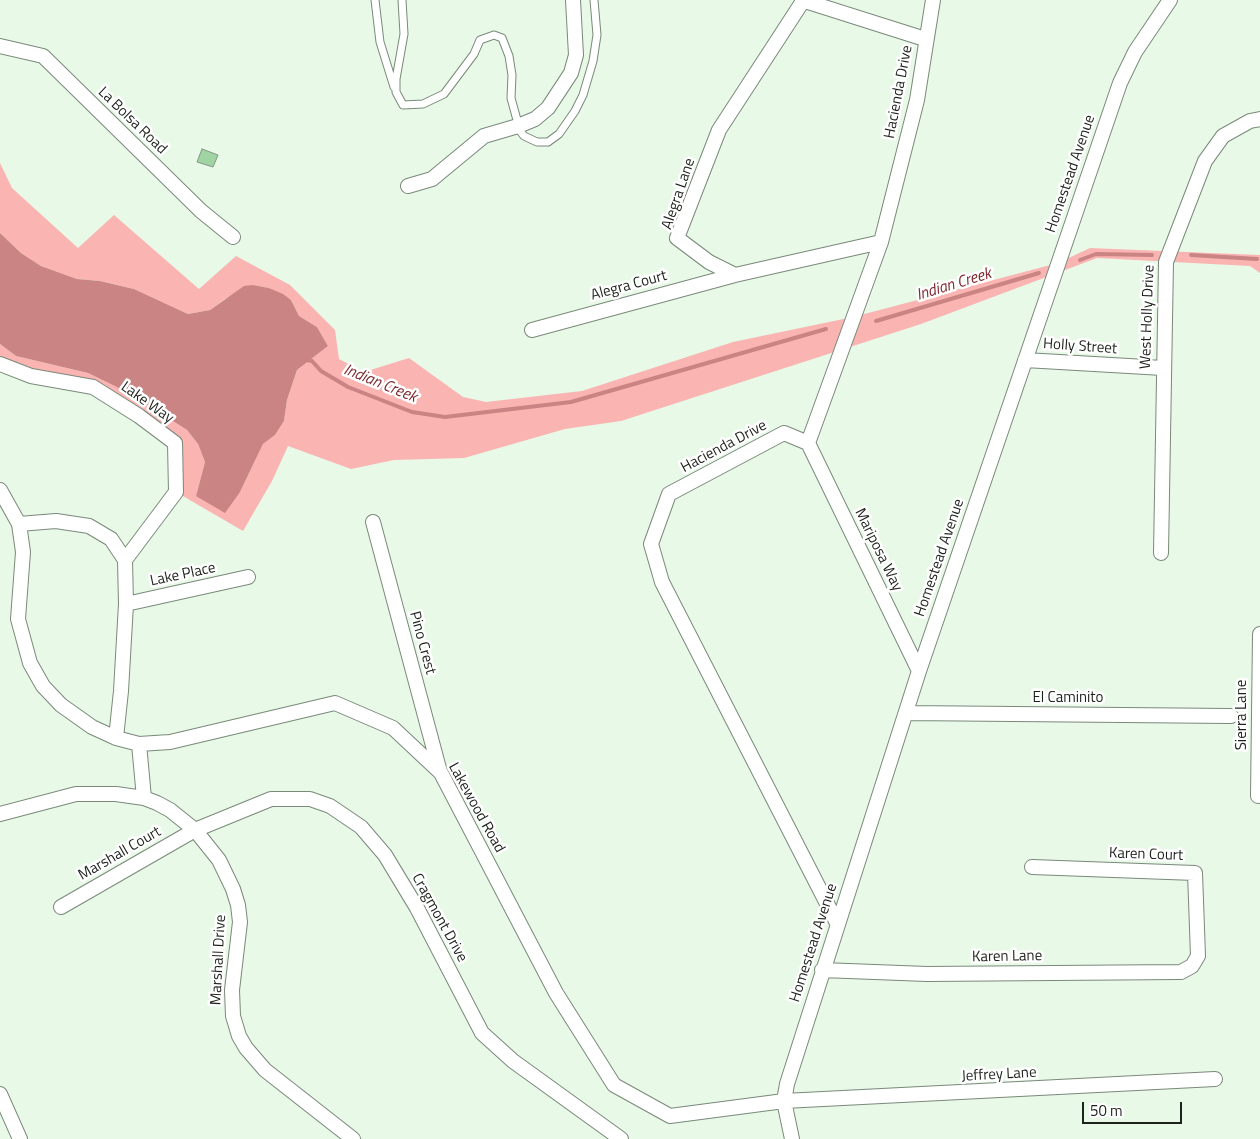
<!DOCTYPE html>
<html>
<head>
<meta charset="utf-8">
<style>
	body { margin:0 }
	#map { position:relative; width:1260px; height:1139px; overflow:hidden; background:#e8f9e8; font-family:"Titillium Web",sans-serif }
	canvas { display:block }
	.scale { position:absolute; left:1082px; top:1102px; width:100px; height:22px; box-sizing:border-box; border:2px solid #1c221c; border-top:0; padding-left:6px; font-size:15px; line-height:18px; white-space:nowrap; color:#1c221c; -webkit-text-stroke:4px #fff; paint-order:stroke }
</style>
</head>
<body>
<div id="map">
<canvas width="1260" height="1139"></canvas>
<div class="scale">50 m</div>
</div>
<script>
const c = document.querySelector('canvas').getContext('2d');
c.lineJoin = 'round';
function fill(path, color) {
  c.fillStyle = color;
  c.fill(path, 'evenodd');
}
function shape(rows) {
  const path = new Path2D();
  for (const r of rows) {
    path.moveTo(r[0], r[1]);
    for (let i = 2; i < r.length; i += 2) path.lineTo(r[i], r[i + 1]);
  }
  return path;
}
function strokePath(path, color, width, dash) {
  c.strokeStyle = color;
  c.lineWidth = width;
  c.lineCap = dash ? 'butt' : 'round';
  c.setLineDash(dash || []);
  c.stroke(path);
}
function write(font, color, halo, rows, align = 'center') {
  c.font = font + ' "Titillium Web",sans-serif';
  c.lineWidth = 5;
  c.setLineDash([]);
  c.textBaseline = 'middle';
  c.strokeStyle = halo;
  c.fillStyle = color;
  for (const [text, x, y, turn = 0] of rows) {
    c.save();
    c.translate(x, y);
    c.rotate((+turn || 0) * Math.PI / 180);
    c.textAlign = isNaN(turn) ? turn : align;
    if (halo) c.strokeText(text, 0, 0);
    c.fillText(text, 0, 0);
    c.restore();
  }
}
const green = shape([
	[0,163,12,188,78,248,114,215,199,289,236,256,290,285,335,330,339,359,364,372,409,358,463,397,486,402,582,391,733,342,853,317,1058,263,1090,248,1260,255,1260,273,1250,266,1097,258,921,324,621,421,565,429,464,458,394,460,351,469,288,446,272,481,243,531,176,492,175,443,93,387,0,364,0,344,16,356,88,373,129,393,187,430,198,444,205,462,196,496,240,492,263,444,275,435,284,421,287,400,297,370,328,346,317,327,299,316,291,300,269,288,253,285,225,299,210,310,188,314,134,289,100,281,77,279,41,266,21,253,0,233]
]);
const water = shape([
	[0,233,21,253,41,266,77,279,100,281,134,289,188,314,210,310,244,286,253,285,269,288,283,294,291,300,299,316,317,327,328,346,297,370,287,400,284,421,275,435,263,444,240,492,225,513,196,496,205,462,198,444,187,430,129,393,88,373,16,356,0,344]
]);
const stream = shape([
	[1191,255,1257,259],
	[1080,260,1096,254,1152,255],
	[876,321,1039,273],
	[306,360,312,361,321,371,348,387,412,412,445,417,571,402,826,329]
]);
const building = shape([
	[202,149,218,155,213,167,197,162,202,149]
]);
const service = shape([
	[375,0,380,42,394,87],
	[402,0,404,34,396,79,396,92,403,105,423,104,444,94,474,54,480,40,494,35,502,38,509,56,512,75,511,98,520,131,524,136,537,142,548,142,559,134,575,111,583,95,593,61,597,35,594,0]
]);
const minor = shape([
	[802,0,925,39],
	[0,46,43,56,201,211,233,237],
	[408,186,432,179,484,136,518,126,535,119,548,108,571,73,576,55,573,0],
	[735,275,709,262,677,238,719,130,803,1],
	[532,330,735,275,881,242],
	[1025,360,1163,368],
	[0,364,31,376,93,387,139,416,175,443,176,492,125,560],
	[808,443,919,671],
	[0,490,19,524,23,552,18,619,30,663,43,686,61,705,92,727,116,738,139,744,170,742,335,703,393,728,441,773,556,993,614,1085,670,1116,784,1101,1215,1079],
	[373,522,440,772],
	[19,524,56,521,89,526,111,539,125,560,126,604,121,691,116,738],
	[1161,553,1166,262,1205,161,1223,136,1250,121,1260,119],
	[126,604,248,577],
	[1260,634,1258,796,1260,796],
	[906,713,1231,716],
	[139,744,144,798],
	[0,814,76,794,116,794,144,798,157,803,170,810,195,830,219,860,233,889,238,905,240,922,232,990,233,1016,239,1036,246,1048,265,1070,353,1139],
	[61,907,195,830,271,799,310,799,330,806,361,827,385,855,417,908,482,1033,513,1061,621,1139],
	[837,923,662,582,651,544,669,494,784,433,808,443,881,242,917,100,933,0],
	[822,970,927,974,1181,972,1192,966,1198,956,1195,873,1032,867],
	[0,1094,20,1139],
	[792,1139,784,1101,787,1084,919,671,1120,83,1135,52,1170,0]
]);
const streetNames = [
	["Hacienda Drive",899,92,-79],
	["La Bolsa Road",132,121,44],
	["Homestead Avenue",1071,174,-71],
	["Alegra Lane",679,194,-71],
	["Alegra Court",629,286,-15],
	["West Holly Drive",1148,317,-88],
	["Holly Street",1080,347,4],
	["Lake Way",147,403,35],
	["Hacienda Drive",724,447,-28],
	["Mariposa Way",878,550,64],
	["Homestead Avenue",940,558,-71],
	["Lake Place",183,575,-12],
	["Pino Crest",422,643,75],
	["El Caminito",1068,698],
	["Sierra Lane",1242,715,-90],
	["Lakewood Road",476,808,61],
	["Marshall Court",120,854,-30],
	["Karen Court",1146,855,2],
	["Cragmont Drive",439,918,61],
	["Homestead Avenue",814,943,-72],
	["Karen Lane",1007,957,-1],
	["Marshall Drive",219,960,-87],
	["Jeffrey Lane",999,1075,-3]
];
const waterNames = [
	["Indian Creek",954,285,-17],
	["Indian Creek",380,384,22]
];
fill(green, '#fab4b2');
fill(water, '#ca8484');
strokePath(stream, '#ca8484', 4);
fill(building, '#a1d4a3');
strokePath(building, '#859586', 1);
strokePath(service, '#7a897a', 9);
strokePath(minor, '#7a897a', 16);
strokePath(service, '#fff', 7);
strokePath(minor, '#fff', 14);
write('15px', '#1c221c', '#fff', streetNames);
write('italic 16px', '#7e2a2f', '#fff', waterNames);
</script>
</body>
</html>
